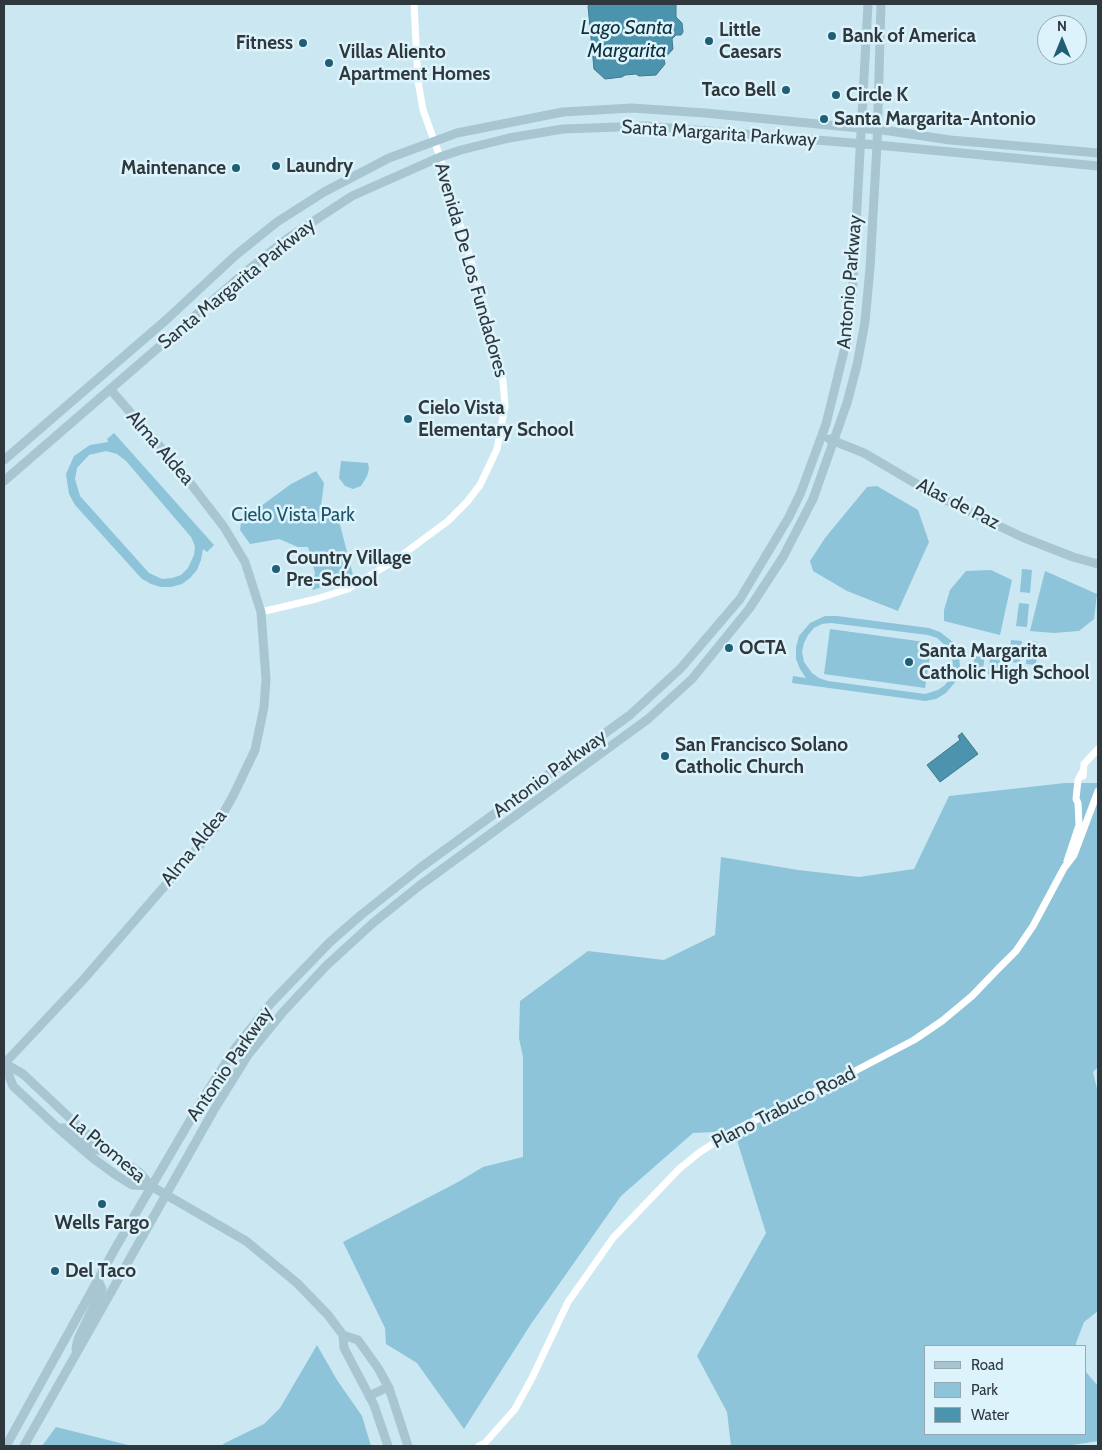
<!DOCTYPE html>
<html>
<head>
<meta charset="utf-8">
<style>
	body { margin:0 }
	#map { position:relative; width:1102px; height:1450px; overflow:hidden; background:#cbe7f2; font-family:Cabin,sans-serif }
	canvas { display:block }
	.frame { position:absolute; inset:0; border:5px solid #2e383d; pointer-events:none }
	.legend { position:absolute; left:924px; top:1345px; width:162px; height:90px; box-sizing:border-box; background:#ddf3fc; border:1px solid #97a8b0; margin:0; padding:6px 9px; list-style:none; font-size:15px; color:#2e383d }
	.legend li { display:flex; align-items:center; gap:10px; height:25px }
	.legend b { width:25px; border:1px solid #97a8b0 }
	.north { position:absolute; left:1037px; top:15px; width:50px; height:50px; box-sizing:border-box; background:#ddf3fc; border:1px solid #97a8b0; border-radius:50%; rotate:0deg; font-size:14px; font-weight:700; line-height:20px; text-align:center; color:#2e383d }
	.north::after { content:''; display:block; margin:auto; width:18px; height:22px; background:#1f5e74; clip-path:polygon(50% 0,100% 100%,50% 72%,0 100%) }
</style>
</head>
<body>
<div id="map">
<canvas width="1102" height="1450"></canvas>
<div class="frame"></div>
<ul class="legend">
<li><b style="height:6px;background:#a7c6d2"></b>Road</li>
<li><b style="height:14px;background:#8ec4d9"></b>Park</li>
<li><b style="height:14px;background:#4c93ad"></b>Water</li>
</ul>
<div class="north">N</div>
</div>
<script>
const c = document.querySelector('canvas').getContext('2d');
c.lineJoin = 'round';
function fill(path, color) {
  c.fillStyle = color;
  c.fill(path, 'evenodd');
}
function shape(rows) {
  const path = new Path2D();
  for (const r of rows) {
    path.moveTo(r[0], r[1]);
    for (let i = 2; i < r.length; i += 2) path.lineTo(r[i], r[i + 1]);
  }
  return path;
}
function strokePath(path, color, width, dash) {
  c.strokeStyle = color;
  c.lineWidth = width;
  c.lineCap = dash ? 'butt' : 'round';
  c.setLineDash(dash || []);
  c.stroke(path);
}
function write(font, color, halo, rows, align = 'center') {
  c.font = font + ' Cabin,sans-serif';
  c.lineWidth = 5;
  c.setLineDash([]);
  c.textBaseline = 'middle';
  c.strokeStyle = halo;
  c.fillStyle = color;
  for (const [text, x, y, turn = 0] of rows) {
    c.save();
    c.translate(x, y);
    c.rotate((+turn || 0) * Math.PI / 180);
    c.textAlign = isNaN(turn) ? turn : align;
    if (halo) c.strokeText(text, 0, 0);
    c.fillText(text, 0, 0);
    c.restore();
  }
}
const green = shape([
	[114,433,214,545,207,552,203,549,201,560,197,570,190,578,182,584,171,587,161,587,151,584,142,579,75,505,69,494,66,474,74,456,90,445,108,442,107,439],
	[106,451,117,454,126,461,191,537,195,546,194,555,188,568,181,575,172,578,162,579,149,573,80,496,75,479,77,468,89,455],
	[341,461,368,463,369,469,367,476,361,486,353,489,345,486,339,478],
	[316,471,324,483,320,514,335,516,339,521,353,575,313,590,312,587,315,573,308,547,298,547,279,539,250,544,240,530,241,522,261,506,291,484],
	[877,486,918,510,929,542,898,611,847,591,813,571,810,561,825,538,867,487],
	[1022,569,1032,570,1030,593,1020,592],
	[991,570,1012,580,1000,635,944,621,944,610,950,590,966,571],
	[1045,571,1097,594,1094,619,1079,631,1054,633,1030,631],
	[1019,603,1029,604,1027,627,1016,626],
	[825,616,837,616,929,628,940,632,953,642,959,652,960,669,957,680,946,693,936,699,925,701,792,683,793,676,806,678,800,669,796,659,796,647,799,636,810,623],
	[831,623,928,635,937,638,947,647,952,655,953,668,951,677,945,685,938,690,925,694,828,681,819,678,812,673,804,662,802,652,804,643,808,635,814,628,822,624],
	[830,629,932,643,925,688,824,674],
	[1011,640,1022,641,1020,663,1009,662],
	[1028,641,1038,642,1036,665,1026,664],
	[975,649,985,650,983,673,973,672],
	[991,651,1001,652,999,675,988,674],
	[1065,783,1098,783,1098,1067,1093,1072,1098,1093,1098,1311,1084,1322,1076,1343,1076,1346,926,1346,926,1434,1086,1434,1086,1372,1098,1386,1098,1441,1066,1446,731,1446,727,1412,697,1356,766,1233,734,1131,693,1133,621,1196,531,1324,464,1429,417,1363,386,1344,385,1328,343,1242,458,1182,483,1167,523,1157,523,1057,519,1038,520,1001,588,951,664,960,715,935,721,857,798,870,859,877,914,869,949,796],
	[317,1345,337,1380,362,1416,371,1446,221,1446,225,1443,264,1424,280,1408],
	[56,1427,132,1446,42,1446]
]);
const water = shape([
	[590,4,676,4,676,17,682,23,683,32,681,35,676,35,672,39,673,49,664,59,665,64,656,75,639,76,636,74,625,75,622,77,605,79,594,69,588,6,590,4],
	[962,733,978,754,940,782,927,765,960,740,958,736,962,733]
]);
const minor = shape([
	[261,612,316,599,348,589,394,561,448,521,467,502,480,485,497,449,505,406,503,381,485,308,440,157,423,110,418,81,414,4],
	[1083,776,1084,764,1098,749],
	[1067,861,1079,825,1078,803,1076,799,1078,780,1083,771],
	[479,1446,485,1443,515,1409,532,1378,568,1302,613,1238,679,1169,700,1152,733,1131,836,1081,914,1040,942,1021,972,996,997,970,1016,951,1033,926,1064,868,1074,855,1098,791]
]);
const major = shape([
	[829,439,864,453,937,496,1022,537,1073,557,1098,564],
	[4,460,166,320,236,255,277,222,324,192,389,158,457,133,563,112,632,108,705,113,890,131,950,140,1098,153],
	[4,481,248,270,288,238,352,196,440,157,461,150,509,138,563,129,646,126,877,145,1098,166],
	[4,1063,23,1074,89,1136,107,1151,139,1172,151,1186,246,1241,297,1283,328,1315,343,1335,358,1340,378,1368,389,1388,408,1446],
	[4,1063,13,1086,59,1129,94,1159,116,1175,132,1185,151,1186],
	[4,1064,83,980,215,828,233,796,255,750,264,707,266,679,261,612,245,562,224,527,177,466,110,389],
	[61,1128,67,1128,85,1143,98,1150,104,1151],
	[343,1335,344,1348,374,1405,388,1446],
	[76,1349,78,1339,102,1289,98,1280],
	[369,1396,388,1387],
	[6,1446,116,1247,205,1095,236,1047,272,1002,330,942,361,915,420,868,630,715,681,668,740,599,789,517,801,492,826,424,846,343,852,299,868,4],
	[24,1446,215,1108,248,1055,283,1012,326,966,373,923,419,886,648,719,692,679,749,609,783,557,813,499,847,403,857,365,865,322,870,268,877,145,881,4]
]);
const markers = [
	[832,36,5,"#1f5e74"],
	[709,41,5,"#1f5e74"],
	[303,43,5,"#1f5e74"],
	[329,63,5,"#1f5e74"],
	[786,90,5,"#1f5e74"],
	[836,95,5,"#1f5e74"],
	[824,119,5,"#1f5e74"],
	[276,166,5,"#1f5e74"],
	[236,168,5,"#1f5e74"],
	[408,419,5,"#1f5e74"],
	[276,569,5,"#1f5e74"],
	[729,648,5,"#1f5e74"],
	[909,662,5,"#1f5e74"],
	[665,756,5,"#1f5e74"],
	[102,1204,5,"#1f5e74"],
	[55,1271,5,"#1f5e74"]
];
const poiNames = [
	["Little",719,30],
	["Caesars",719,52],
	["Bank of America",842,36],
	["Fitness",293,43,"right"],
	["Villas Aliento",339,52],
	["Apartment Homes",339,74],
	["Taco Bell",776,90,"right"],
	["Circle K",846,95],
	["Santa Margarita-Antonio",834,119],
	["Laundry",286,166],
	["Maintenance",226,168,"right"],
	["Cielo Vista",418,408],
	["Elementary School",418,430],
	["Country Village",286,558],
	["Pre-School",286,580],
	["OCTA",739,648],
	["Santa Margarita",919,651],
	["Catholic High School",919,673],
	["San Francisco Solano",675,745],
	["Catholic Church",675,767],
	["Wells Fargo",102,1223,"center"],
	["Del Taco",65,1271]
];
const streetNames = [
	["Santa Margarita Parkway",719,134,4],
	["Avenida De Los Fundadores",471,270,74],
	["Antonio Parkway",850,282,-85],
	["Santa Margarita Parkway",237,284,-39],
	["Alma Aldea",160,448,49],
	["Alas de Paz",958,504,27],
	["Antonio Parkway",550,774,-36],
	["Alma Aldea",194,848,-51],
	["Antonio Parkway",230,1064,-55],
	["Plano Trabuco Road",784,1108,-27],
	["La Promesa",107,1149,40]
];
const parkNames = [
	["Cielo Vista Park",293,515]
];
const waterNames = [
	["Lago Santa",627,28],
	["Margarita",627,51]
];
fill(green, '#8ec4d9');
fill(water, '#4c93ad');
strokePath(water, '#43788b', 1);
strokePath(minor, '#fff', 7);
strokePath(major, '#a7c6d2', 9);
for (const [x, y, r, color] of markers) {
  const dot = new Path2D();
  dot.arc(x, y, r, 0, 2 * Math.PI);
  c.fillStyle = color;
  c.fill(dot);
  strokePath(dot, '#ddf3fc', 2);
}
write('bold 19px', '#2e383d', '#ddf3fc', poiNames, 'left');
write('19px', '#2e383d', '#ddf3fc', streetNames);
write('19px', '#1c5569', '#ddf3fc', parkNames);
write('italic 20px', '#0c2f3b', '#ddf3fc', waterNames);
</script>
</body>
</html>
